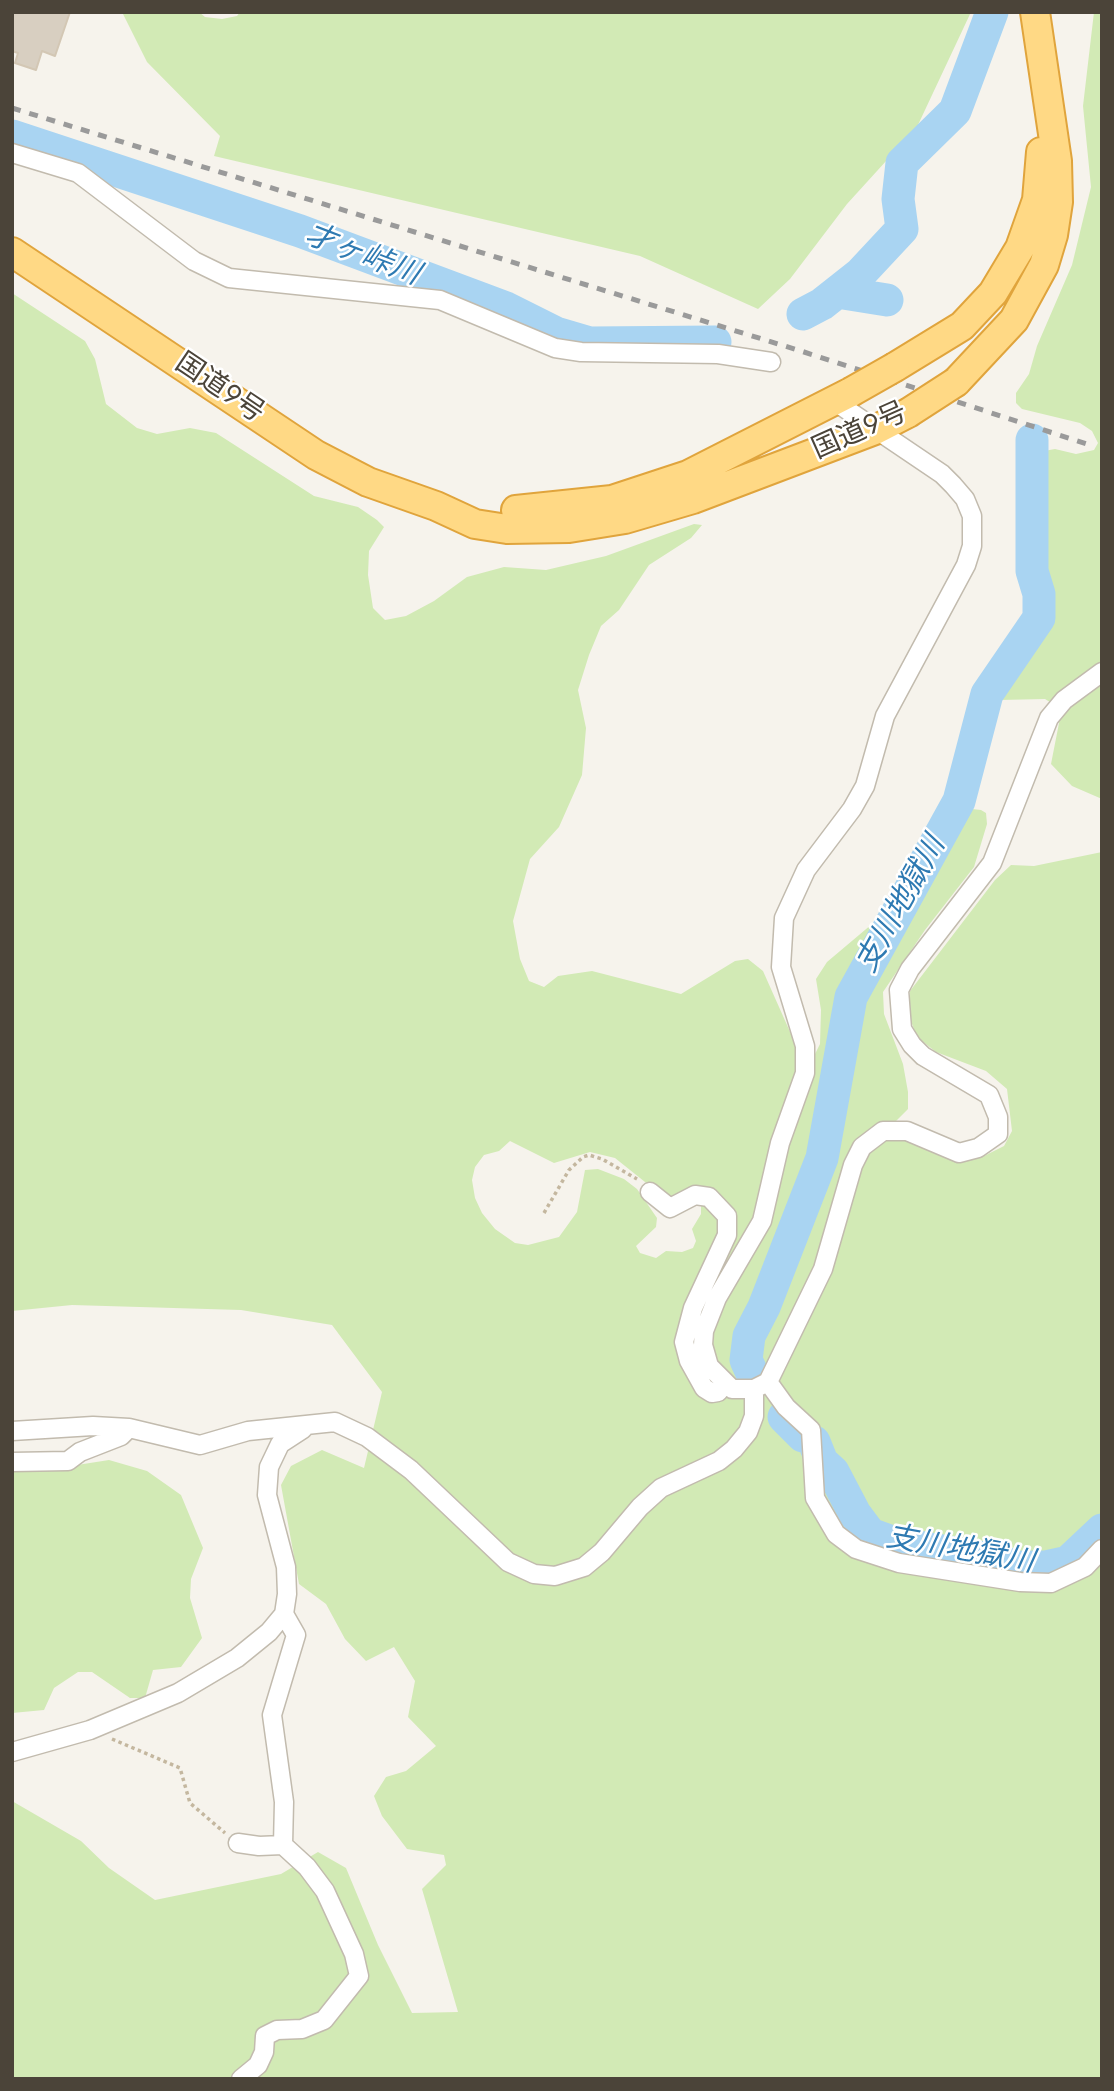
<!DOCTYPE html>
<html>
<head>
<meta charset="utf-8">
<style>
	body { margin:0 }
	#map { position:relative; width:1114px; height:2091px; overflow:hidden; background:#f6f3ec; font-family:Jost,sans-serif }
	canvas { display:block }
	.frame { position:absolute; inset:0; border:14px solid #4b4439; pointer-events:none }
</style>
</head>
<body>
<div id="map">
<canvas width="1114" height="2091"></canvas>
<div class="frame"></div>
</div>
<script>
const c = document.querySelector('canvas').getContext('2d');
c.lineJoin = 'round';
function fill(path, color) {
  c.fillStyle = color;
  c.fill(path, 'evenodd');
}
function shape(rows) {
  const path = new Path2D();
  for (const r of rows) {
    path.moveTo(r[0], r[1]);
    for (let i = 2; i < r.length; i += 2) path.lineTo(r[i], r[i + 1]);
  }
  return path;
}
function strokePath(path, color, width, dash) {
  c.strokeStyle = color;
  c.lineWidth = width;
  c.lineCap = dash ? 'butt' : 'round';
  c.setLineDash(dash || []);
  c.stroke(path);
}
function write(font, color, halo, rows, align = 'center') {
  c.font = font + ' Jost,"Noto Sans JP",sans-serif';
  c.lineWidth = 5;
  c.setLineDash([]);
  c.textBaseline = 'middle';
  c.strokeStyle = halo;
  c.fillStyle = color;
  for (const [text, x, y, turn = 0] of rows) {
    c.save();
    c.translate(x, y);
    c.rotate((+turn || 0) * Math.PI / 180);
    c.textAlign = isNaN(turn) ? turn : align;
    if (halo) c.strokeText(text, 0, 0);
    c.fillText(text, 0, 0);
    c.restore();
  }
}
const green = shape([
	[122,12,199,12,205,17,222,19,237,16,240,12,971,12,917,127,847,204,790,279,758,309,640,256,214,156,220,136,147,62],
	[1094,12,1102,12,1102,799,1072,786,1051,764,1060,718,1053,704,1045,699,1000,700,993,695,1047,612,1037,568,1037,460,1044,451,1055,449,1076,454,1094,450,1098,443,1092,431,1080,423,1022,409,1016,403,1016,393,1029,374,1037,346,1072,265,1091,187,1083,106],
	[12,293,85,341,95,359,106,404,137,428,157,434,190,428,216,433,314,496,358,507,377,520,384,527,369,551,368,575,373,608,385,620,406,616,434,601,467,577,504,567,546,570,606,556,694,524,702,525,691,538,649,565,619,610,601,626,589,655,578,690,586,728,582,775,559,827,530,859,513,921,520,959,529,981,544,987,558,976,592,971,681,994,735,961,748,959,763,971,791,1034,811,1062,820,1044,821,1010,816,979,827,962,891,908,925,871,942,837,960,817,972,809,981,810,986,813,987,824,974,867,925,930,883,992,884,1014,903,1064,908,1092,908,1109,894,1123,910,1140,953,1161,980,1158,1004,1146,1012,1131,1007,1089,986,1071,936,1052,917,1037,909,1016,910,991,995,880,1011,865,1034,866,1102,852,1102,1517,1095,1524,1092,1534,1102,1551,1102,2079,12,2079,12,1801,81,1841,109,1868,155,1900,281,1874,318,1852,346,1868,378,1945,412,2013,458,2012,422,1889,446,1865,444,1855,407,1849,382,1816,374,1796,386,1777,406,1771,436,1746,408,1717,415,1681,394,1647,366,1661,345,1639,326,1604,299,1584,281,1485,291,1466,322,1450,364,1468,382,1392,332,1325,241,1310,72,1305,12,1311],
	[510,1141,554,1163,590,1152,615,1158,670,1202,697,1201,701,1206,701,1214,692,1229,696,1241,693,1248,682,1252,666,1251,656,1258,640,1253,636,1246,656,1227,657,1218,637,1189,624,1179,598,1169,585,1170,577,1212,559,1237,528,1245,515,1243,495,1229,482,1213,475,1198,472,1180,475,1167,484,1155,499,1151],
	[12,1455,58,1468,109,1460,147,1471,181,1495,203,1548,191,1579,190,1598,202,1638,181,1667,153,1670,145,1698,130,1698,92,1672,78,1672,54,1688,44,1710,12,1713]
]);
const river = shape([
	[12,136,300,231,506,308,556,333,590,343,715,342],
	[837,292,887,300],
	[803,314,822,304,860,274,902,229,898,199,902,163,955,111,992,12],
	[752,1373,746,1360,749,1336,764,1307,822,1158,851,997,959,801,987,694,1039,618,1039,594,1032,571,1032,440],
	[784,1417,803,1436],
	[814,1442,822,1462,833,1472,855,1514,870,1534,895,1543,996,1560,1017,1567,1045,1567,1068,1562,1102,1530]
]);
const building = shape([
	[12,12,70,12,55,56,42,51,36,70,15,63,18,53,12,51,12,12]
]);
const path = shape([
	[544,1213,569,1170,583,1157,589,1155,602,1159,637,1179],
	[112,1739,180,1768,190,1803,225,1833]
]);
const minor = shape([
	[12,153,78,173,194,261,229,278,440,300,555,348,581,352,718,354,771,362],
	[834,401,942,474,953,485,965,499,972,516,972,546,966,565,885,716,865,786,852,809,806,870,784,918,781,967,805,1046,805,1073,780,1143,762,1221,717,1298,704,1331,703,1345,709,1366,732,1389,754,1389,768,1382,823,1269,853,1165,862,1147,883,1131,907,1131,959,1153,978,1148,998,1134,998,1117,989,1095,923,1056,912,1045,902,1029,899,990,910,969,992,863,1049,718,1064,700,1102,672],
	[650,1192,670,1208,695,1195,709,1197,727,1216,727,1235,693,1308,684,1342,689,1361,704,1388,712,1393,718,1392,725,1384],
	[768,1382,786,1407,811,1430,815,1498,836,1534,856,1549,899,1563,1020,1582,1051,1583,1085,1567,1102,1549],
	[12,1431,93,1426,129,1428,200,1445,248,1431,335,1422,367,1437,411,1470,508,1562,534,1574,555,1576,584,1567,602,1552,640,1507,661,1488,719,1461,734,1449,748,1432,754,1416,754,1389],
	[12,1462,68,1461,80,1452,121,1436,129,1428],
	[12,1752,90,1730,178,1693,237,1658,269,1632,284,1614,287,1594,286,1567,267,1495,269,1467,280,1444,303,1429],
	[238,1843,259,1846,283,1845,307,1867,325,1891,354,1954,359,1976,324,2020,302,2029,277,2030,265,2036,264,2052,258,2065,241,2079],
	[283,1845,284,1802,272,1715,296,1635,284,1614]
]);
const trunk = shape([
	[12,252,316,455,368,482,436,506,475,524,507,529,569,528,625,519,693,499,875,430,908,413],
	[895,367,962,326,993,293,1020,248,1037,200,1041,152],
	[956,382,1014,320,1044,265,1053,235,1058,202,1057,161,1035,12],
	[516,510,612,500,688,475,851,392]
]);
const rail = shape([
	[12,108,801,351,1093,446]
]);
const trunkBridge = shape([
	[851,392,895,367],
	[908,413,956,382]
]);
const streetNames = [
	["国道9号",219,389,34],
	["国道9号",860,432,-24]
];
const waterNames = [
	["才ヶ峠川",362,256,21],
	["支川地獄川",902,905,-61],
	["支川地獄川",960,1551,10]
];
fill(green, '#d2eab5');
strokePath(river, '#a9d4f2', 33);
fill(building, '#d8cfc1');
strokePath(building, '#d3c7b4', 2);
strokePath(minor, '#c2bbae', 21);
strokePath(trunk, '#e0a43c', 32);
strokePath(path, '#c4b79f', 3.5, [3.5, 3.5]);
strokePath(minor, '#fff', 18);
strokePath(trunk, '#ffd985', 28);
strokePath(rail, '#9a9a9a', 5, [9, 9]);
strokePath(trunkBridge, '#e0a43c', 32, []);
strokePath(trunkBridge, '#ffd985', 28);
write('28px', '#4b4439', '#fff', streetNames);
write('italic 30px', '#2e7ab2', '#fff', waterNames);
</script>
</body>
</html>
